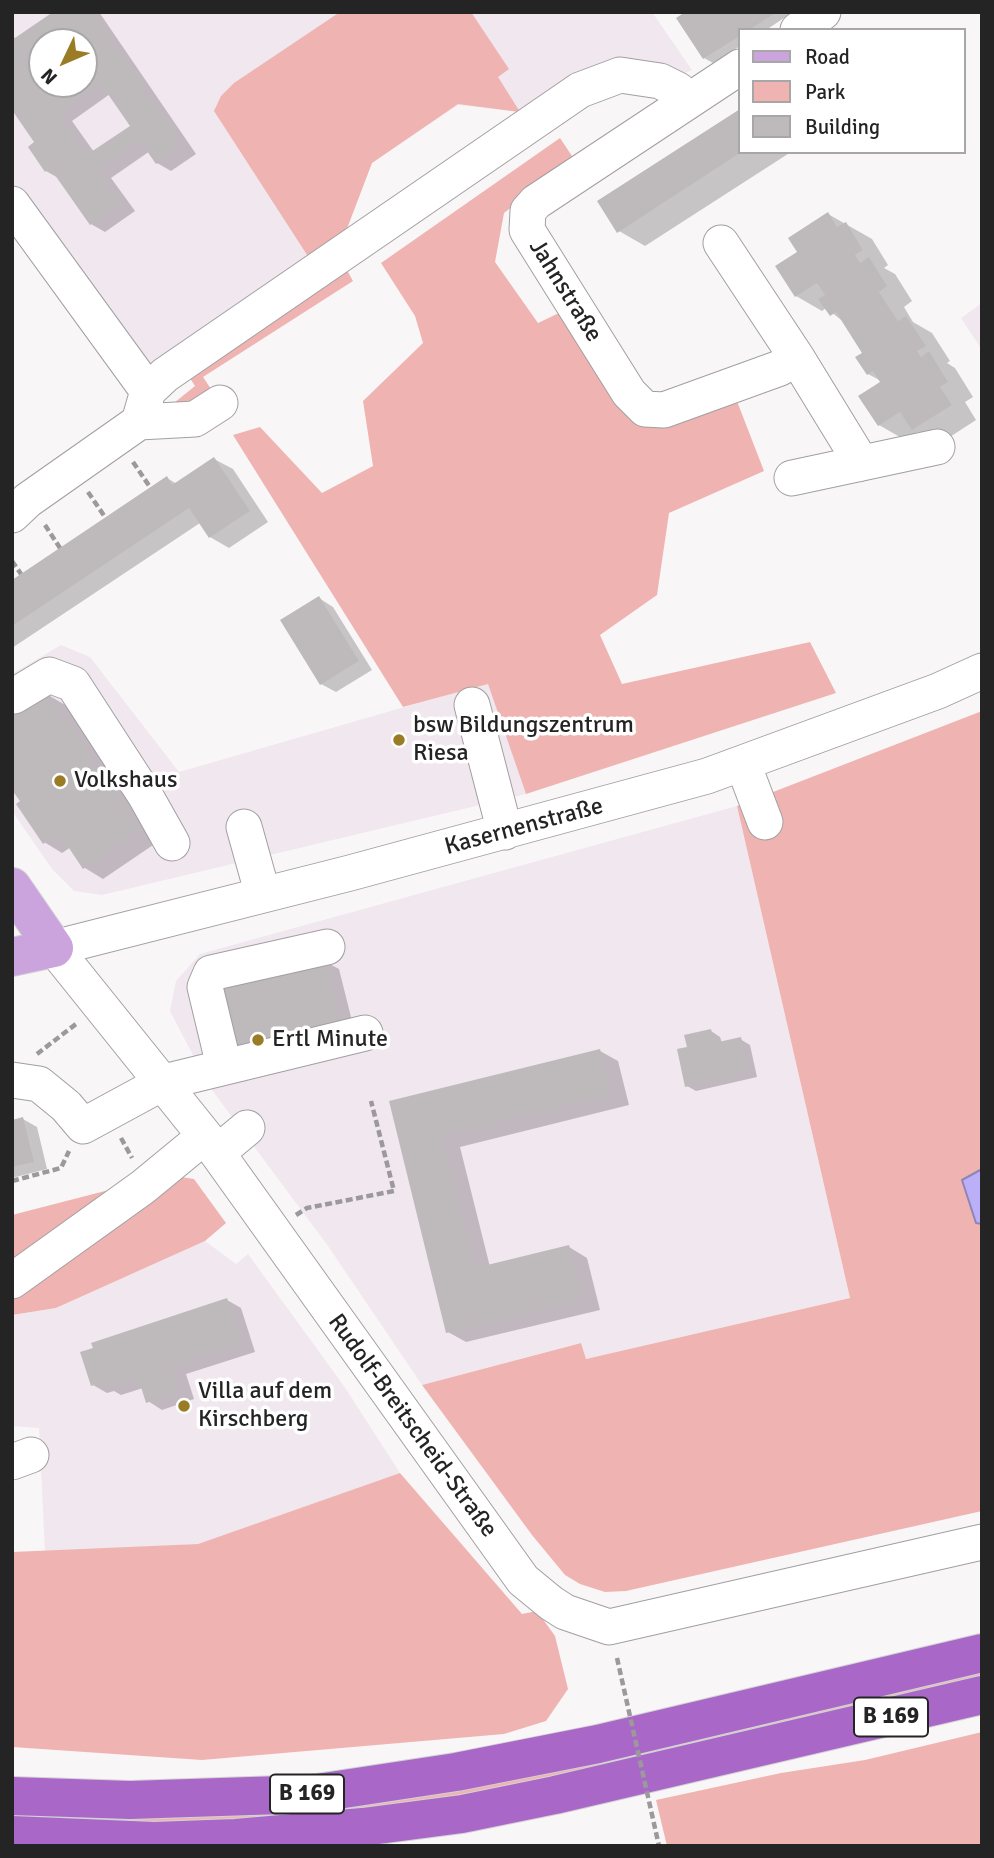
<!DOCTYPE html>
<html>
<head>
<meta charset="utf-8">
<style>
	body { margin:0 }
	#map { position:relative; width:994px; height:1858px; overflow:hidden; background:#f9f6f8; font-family:Signika,sans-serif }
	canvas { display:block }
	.frame { position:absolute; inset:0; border:14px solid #252425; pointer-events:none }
	.legend { position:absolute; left:738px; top:28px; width:228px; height:126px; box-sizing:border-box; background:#fff; border:2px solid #a8a7a8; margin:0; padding:9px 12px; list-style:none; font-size:21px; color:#252425 }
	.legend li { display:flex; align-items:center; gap:14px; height:35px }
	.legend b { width:35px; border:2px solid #a8a7a8 }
	.north { position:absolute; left:28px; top:28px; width:70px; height:70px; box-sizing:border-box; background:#fff; border:2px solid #a8a7a8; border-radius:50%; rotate:226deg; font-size:19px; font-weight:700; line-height:28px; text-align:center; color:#252425 }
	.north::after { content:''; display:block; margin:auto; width:24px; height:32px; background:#997c25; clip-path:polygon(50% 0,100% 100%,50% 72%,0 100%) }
</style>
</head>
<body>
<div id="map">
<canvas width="994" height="1858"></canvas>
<div class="frame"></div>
<ul class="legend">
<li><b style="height:9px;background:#cba4de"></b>Road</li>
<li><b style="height:19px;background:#efb4b1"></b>Park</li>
<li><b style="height:19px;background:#bebabb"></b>Building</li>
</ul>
<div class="north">N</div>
</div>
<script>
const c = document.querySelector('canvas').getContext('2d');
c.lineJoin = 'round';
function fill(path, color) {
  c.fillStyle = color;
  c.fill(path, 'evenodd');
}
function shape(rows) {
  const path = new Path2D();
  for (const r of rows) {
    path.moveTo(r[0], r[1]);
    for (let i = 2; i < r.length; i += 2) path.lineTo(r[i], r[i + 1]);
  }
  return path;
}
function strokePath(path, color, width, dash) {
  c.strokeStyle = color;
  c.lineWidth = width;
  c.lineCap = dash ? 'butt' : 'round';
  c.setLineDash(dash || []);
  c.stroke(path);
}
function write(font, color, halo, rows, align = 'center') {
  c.font = font + ' Signika,sans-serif';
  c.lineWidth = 7;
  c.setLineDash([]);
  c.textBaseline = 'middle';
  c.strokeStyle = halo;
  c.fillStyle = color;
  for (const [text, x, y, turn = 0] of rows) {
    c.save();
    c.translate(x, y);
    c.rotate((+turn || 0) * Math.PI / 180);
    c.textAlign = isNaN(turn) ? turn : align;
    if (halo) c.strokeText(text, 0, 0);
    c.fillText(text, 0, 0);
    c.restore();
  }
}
const built = shape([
	[12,12,652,12,692,70,669,81,519,112,458,105,372,163,343,239,140,371,12,186],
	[42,42,84,42,84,84,42,84],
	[982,303,982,350,961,318],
	[61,645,90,657,179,772,488,683,526,794,102,895,74,891,52,869,12,811,12,674],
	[737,806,850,1298,586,1359,580,1343,422,1385,328,1246,209,1086,170,1011,176,981,200,954],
	[205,1241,236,1264,248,1254,344,1386,400,1473,198,1544,45,1552,39,1428,12,1426,12,1315,56,1308]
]);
const green = shape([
	[340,12,471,12,509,69,498,77,520,112,458,104,372,163,343,239,311,261,214,111,221,96,234,83],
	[560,138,574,159,504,213,495,262,538,323,559,313,635,424,655,425,735,396,764,471,669,513,657,595,600,635,622,684,810,642,836,693,526,794,488,684,403,707,233,435,260,427,322,493,373,466,363,401,423,343,415,316,381,263],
	[343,263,353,281,203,377,215,395,185,414,169,407,195,386,186,372],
	[982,711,982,1511,626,1591,605,1592,580,1584,565,1575,532,1535,422,1385,581,1343,586,1359,850,1298,737,806],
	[167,1175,194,1179,226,1223,205,1241,56,1308,12,1315,12,1215],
	[400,1473,522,1614,537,1611,555,1636,568,1689,546,1721,504,1734,202,1760,12,1747,12,1552,198,1544],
	[982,1666,982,1680,548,1785,258,1823,12,1821,12,1808,113,1814],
	[982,1732,982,1846,667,1846,656,1800,781,1773,865,1760]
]);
const water = shape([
	[982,1169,982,1224,976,1223,962,1180,982,1169]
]);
const shadow = shape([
	[54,12,99,12,196,154,171,171,157,163,150,151,111,178,135,211,105,232,91,224,60,179,46,171,37,143,12,107,12,34,16,40],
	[72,39,84,42,84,56,93,70,84,76,84,84,73,84,55,96,47,84,42,84,42,77,34,66,42,60,42,42],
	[110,94,132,126,94,152,72,121],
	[689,12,793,12,766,30,740,30,740,46,713,63,704,58],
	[740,111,740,152,791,152,645,246,619,231,599,202],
	[828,214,872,239,888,265,884,268,895,274,912,301,904,307,913,322,932,333,950,361,947,363,955,368,973,397,965,402,976,420,939,444,918,432,905,440,879,425,883,382,868,374,864,353,845,323,826,308,822,311,796,296,800,252],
	[214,459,233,469,268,522,229,548,210,537,200,523,12,648,12,582,167,478,177,484],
	[319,598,333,607,372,670,336,692,321,684,282,621],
	[48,695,67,706,159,841,103,879,85,868,71,847,62,853,44,842,12,787,12,708,17,716],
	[324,961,339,969,354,1029,248,1053,233,1045],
	[711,1031,720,1037,722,1043,740,1039,750,1045,757,1077,696,1091,687,1086,689,1049],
	[600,1051,618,1061,629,1105,460,1147,490,1267,569,1247,587,1258,600,1310,466,1342,448,1332,391,1102],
	[23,1119,37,1127,47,1169,12,1178,12,1121],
	[227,1300,241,1308,255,1352,186,1374,194,1399,162,1410,148,1401,143,1388,121,1395,114,1391,107,1393,93,1385]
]);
const building = shape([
	[53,12,92,12,183,145,156,164,140,141,98,169,122,203,90,225,50,168,45,172,28,147,34,142,12,110,12,40],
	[63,29,72,42,84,42,84,59,91,69,84,74,84,84,70,84,49,98,21,57],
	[101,84,130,126,88,154,59,112],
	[685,12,777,12,749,30,740,30,740,36,703,59,676,18],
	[740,109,740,153,617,233,597,201],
	[828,212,837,227,846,222,863,250,855,255,860,263,869,257,887,286,879,292,898,321,906,316,926,346,917,351,921,357,929,351,948,382,940,387,952,405,912,430,900,412,878,426,858,396,880,382,873,371,867,375,855,357,862,353,836,312,830,316,818,299,825,295,817,283,795,297,775,266,797,252,788,238],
	[214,457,250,511,209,538,189,508,12,626,12,580,167,476,172,485],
	[319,596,359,661,320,685,280,620],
	[48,693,141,830,83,869,59,833,43,844,16,804,20,801,12,790,12,717],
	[325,959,341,1022,232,1046,217,982],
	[711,1029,714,1043,741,1037,749,1073,685,1087,677,1049,687,1047,684,1035],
	[600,1049,611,1095,442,1136,475,1268,569,1245,582,1299,446,1333,389,1101],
	[23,1117,34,1162,12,1167,12,1120],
	[227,1298,242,1344,172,1366,180,1391,146,1403,138,1377,105,1388,103,1382,91,1386,80,1352,93,1348,91,1343]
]);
const path = shape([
	[133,462,150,487],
	[88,492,105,517],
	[45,525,60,548],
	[12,561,21,574],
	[37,1054,76,1024],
	[121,1138,132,1158],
	[12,1181,61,1168,69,1151],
	[296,1215,307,1208,394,1191,371,1101]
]);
const minor = shape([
	[798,30,823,12],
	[740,67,536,202,528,211,527,230,629,393,645,409,664,410,780,368,797,358],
	[12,204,148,391],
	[721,243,797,358,854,451,858,464],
	[139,422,195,419,220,403],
	[792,478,937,447],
	[12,515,28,500,139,422,148,391,165,375,580,90,620,75,660,81,678,90,686,102],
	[982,671,938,691,707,776,350,873,54,948,205,1136,523,1580,551,1603,565,1612,609,1627,982,1542],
	[14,696,49,675,73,684,145,795,172,843],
	[472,705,505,832],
	[743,764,765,822],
	[244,827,263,895],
	[224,1066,205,987,211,973,327,947],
	[12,1080,39,1084,66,1106,83,1126,164,1082,365,1033],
	[217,1153,247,1128],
	[12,1281,143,1187,205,1136],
	[12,1462,31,1455]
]);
const major = shape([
	[12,887,54,948,12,957]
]);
const highway = shape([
	[12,1796,130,1800,311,1794,456,1772,598,1744,982,1653],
	[12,1835,154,1841,236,1838,363,1827,462,1814,555,1795,982,1695]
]);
const pathBridge = shape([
	[617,1658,659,1846]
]);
const markers = [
	[399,740,7,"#997c25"],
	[60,781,7,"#997c25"],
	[258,1040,7,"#997c25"],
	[184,1406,7,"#997c25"]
];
const shields = [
	[891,1717,74],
	[307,1794,74]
];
const shieldNames = [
	["B 169",891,1717],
	["B 169",307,1794]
];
const streetNames = [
	["Jahnstraße",565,291,58],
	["Kasernenstraße",524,827,-15],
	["Rudolf-Breitscheid-Straße",412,1426,54]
];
const poiNames = [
	["bsw Bildungszentrum",413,726],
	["Riesa",413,754],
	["Volkshaus",74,781],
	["Ertl Minute",272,1040],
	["Villa auf dem",198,1392],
	["Kirschberg",198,1420]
];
fill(built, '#f1e7ee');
fill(green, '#efb4b1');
fill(water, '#bbb0f7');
strokePath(water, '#8e86b8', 2);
fill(shadow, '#0003');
fill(building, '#bebabb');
strokePath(minor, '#a29fa1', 37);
strokePath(major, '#d3d3d3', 40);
strokePath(highway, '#d3d3d3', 40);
strokePath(path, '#9b999b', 4.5, [7, 3.5]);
strokePath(minor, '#fff', 35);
strokePath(major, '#cba4de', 38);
strokePath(highway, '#a968c8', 38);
strokePath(pathBridge, '#9b999b', 4.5, [7, 3.5]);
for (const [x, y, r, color] of markers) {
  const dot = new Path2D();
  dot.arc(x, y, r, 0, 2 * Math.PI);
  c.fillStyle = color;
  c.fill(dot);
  strokePath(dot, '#fff', 2.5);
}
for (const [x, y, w] of shields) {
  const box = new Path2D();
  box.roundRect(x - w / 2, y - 19.5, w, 39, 5);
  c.fillStyle = '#fff';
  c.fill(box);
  strokePath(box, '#252425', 2);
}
write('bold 23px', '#252425', null, shieldNames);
write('24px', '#252425', '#fff', streetNames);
write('24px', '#252425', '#fff', poiNames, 'left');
</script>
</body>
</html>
